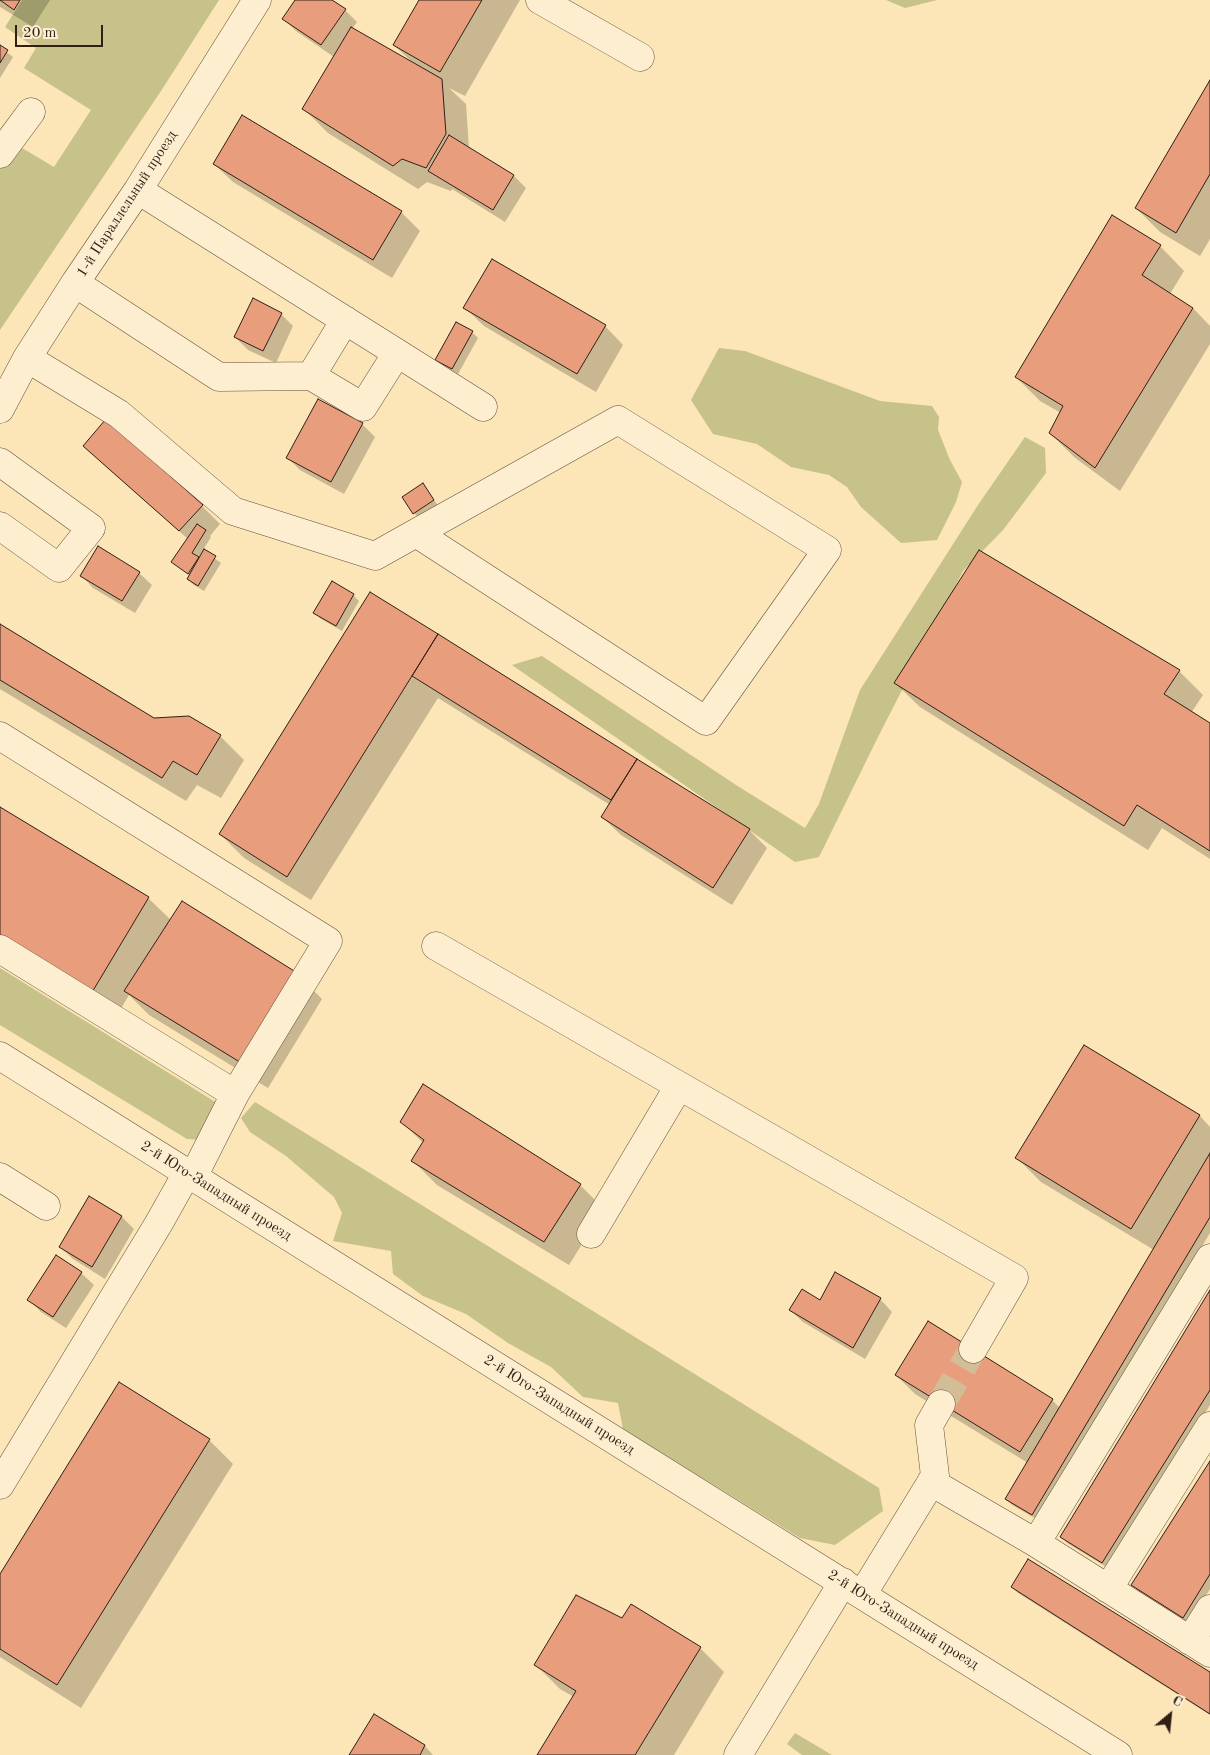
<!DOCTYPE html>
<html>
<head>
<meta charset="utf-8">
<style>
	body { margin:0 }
	#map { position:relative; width:1210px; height:1755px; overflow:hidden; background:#fce5b6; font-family:"Old Standard TT",serif }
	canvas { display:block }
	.north { position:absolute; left:1145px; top:1690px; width:50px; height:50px; -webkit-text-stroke:4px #fdeed0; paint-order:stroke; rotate:28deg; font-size:14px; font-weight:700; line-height:20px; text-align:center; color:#311f17 }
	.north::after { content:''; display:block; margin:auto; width:18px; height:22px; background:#311f17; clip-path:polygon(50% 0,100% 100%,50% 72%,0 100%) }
	.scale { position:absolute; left:15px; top:25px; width:88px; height:22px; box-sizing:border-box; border:2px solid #311f17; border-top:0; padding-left:6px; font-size:15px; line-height:18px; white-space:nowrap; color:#311f17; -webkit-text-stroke:4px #fdeed0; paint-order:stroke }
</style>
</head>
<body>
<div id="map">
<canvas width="1210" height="1755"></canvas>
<div class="north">С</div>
<div class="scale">20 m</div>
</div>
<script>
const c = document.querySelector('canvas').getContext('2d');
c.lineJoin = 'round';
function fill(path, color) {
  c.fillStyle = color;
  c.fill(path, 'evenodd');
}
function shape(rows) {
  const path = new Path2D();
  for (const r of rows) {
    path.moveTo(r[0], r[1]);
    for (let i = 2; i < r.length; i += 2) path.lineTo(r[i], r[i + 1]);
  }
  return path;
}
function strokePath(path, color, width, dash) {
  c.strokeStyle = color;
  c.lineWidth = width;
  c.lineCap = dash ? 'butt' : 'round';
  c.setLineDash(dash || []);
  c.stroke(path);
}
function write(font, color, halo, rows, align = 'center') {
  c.font = font + ' "Old Standard TT",serif';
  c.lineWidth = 4;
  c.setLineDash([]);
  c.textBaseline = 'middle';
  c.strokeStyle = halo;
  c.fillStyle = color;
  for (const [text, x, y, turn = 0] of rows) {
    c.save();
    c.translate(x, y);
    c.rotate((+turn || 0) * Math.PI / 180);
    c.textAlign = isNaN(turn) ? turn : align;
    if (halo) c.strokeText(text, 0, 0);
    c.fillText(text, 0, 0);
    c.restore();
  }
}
const green = shape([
	[22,0,219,0,161,91,0,330,0,170,17,145,54,167,91,110,24,68,36,48,5,27],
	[886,0,937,0,905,8],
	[719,348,745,351,880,401,932,406,939,417,938,430,950,460,962,482,956,502,937,540,901,543,861,507,847,487,829,475,791,467,757,444,713,434,691,400],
	[1025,437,1045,448,1046,473,1003,530,963,571,878,737,819,857,795,862,512,665,542,656,736,785,805,828,819,804,860,690,978,505],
	[0,968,225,1108,204,1140,187,1139,0,1025],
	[255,1102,879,1488,883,1511,835,1545,800,1538,623,1429,618,1403,583,1397,551,1367,508,1343,466,1314,423,1296,393,1274,391,1251,333,1241,342,1213,334,1197,286,1156,250,1132,241,1118],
	[795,1733,832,1755,802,1755,787,1744]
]);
const shadow = shape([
	[0,0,50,0,33,27,0,7],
	[297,0,330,0,345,10,357,22,352,29,412,62,394,45,420,0,520,0,465,96,449,88,466,104,469,149,514,176,526,188,505,222,452,189,451,191,427,182,418,189,328,133,304,109,334,57,296,31,284,19],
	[0,47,13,57,0,78],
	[1210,82,1210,239,1200,256,1160,232,1136,208],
	[214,164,401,212,420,231,392,278,233,182],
	[1160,246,1184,271,1170,294,1193,308,1210,326,1210,344,1120,491,1074,457,1050,433,1061,413,1040,401,1016,377],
	[465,308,605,326,623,345,596,392,484,326],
	[281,314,293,326,276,363,248,350,235,337],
	[472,332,478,338,458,374,443,365,437,359],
	[319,401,362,424,375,437,344,494,300,470,288,458],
	[84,446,202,506,220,524,210,536,211,537,203,550,221,563,204,591,194,585,188,579,190,576,173,562,188,539,103,464],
	[423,485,439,507,420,519,414,513],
	[980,551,1179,671,1203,695,1191,713,1210,725,1210,859,1162,828,1148,850,920,707,895,683],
	[139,573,152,585,135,613,93,588,81,575],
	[370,593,749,830,767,848,732,905,621,835,602,817,610,805,438,698,311,900,244,858,220,834],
	[353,595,359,601,342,631,321,619,315,613],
	[0,626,154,720,220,736,244,760,221,798,197,785,186,801,0,689],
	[0,809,148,898,171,920,298,975,322,999,268,1088,149,1015,129,995,116,1017,0,948],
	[1084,1046,1200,1116,1210,1127,1210,1233,1038,1520,1012,1505,1006,1499,1028,1463,915,1394,896,1375,1052,1400,1060,1408,1154,1250,1041,1182,1017,1158],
	[401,1121,580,1185,604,1209,569,1265,437,1185,413,1161,423,1143],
	[90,1197,122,1217,134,1229,105,1279,73,1259,60,1247],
	[81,1273,94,1285,66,1328,41,1312,29,1300],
	[1210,1293,1210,1405,1108,1568,1067,1543,1062,1537],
	[880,1299,892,1312,865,1359,803,1322,790,1310,820,1301],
	[209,1440,233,1464,81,1708,0,1657,0,1576],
	[1210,1463,1210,1589,1189,1623,1138,1591,1133,1585],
	[1012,1587,1210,1674,1210,1715,1018,1593],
	[623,1620,700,1648,724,1672,674,1755,539,1755,574,1697,560,1689,536,1665],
	[374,1716,425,1746,433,1755,350,1755]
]);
const building = shape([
	[0,0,20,0,14,10,0,0],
	[295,0,332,0,346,9,321,45,282,19,295,0],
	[419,0,482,0,440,72,393,45,419,0],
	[351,27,442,79,446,134,426,168,402,159,393,166,302,109,351,27],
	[0,45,8,50,0,63,0,45],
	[1210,80,1210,174,1176,233,1135,208,1210,80],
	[242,115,402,211,373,260,213,164,242,115],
	[449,135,514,175,493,210,428,171,449,135],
	[1112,215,1161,245,1142,275,1193,308,1095,468,1049,433,1063,406,1015,377,1112,215],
	[492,259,606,325,577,374,463,308,492,259],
	[253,298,282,313,263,351,234,337,253,298],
	[456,322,473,331,452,369,435,360,456,322],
	[318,399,363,423,331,482,286,458,318,399],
	[106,419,203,505,179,531,83,446,106,419],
	[423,483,434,500,413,514,402,497,423,483],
	[197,524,206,530,192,553,199,557,188,574,171,562,197,524],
	[98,546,140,572,122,601,80,576,98,546],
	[204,549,216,556,198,586,187,579,204,549],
	[979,550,1180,670,1164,694,1210,723,1210,851,1137,805,1124,826,894,683,979,550],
	[332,581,354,594,336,626,313,613,332,581],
	[370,592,438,634,287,877,219,834,370,592],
	[0,624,154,718,189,716,221,735,197,775,173,761,162,778,0,680,0,624],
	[438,634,637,759,611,800,412,676,438,634],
	[637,759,750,829,713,888,601,817,637,759],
	[0,807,149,897,91,994,0,939,0,807],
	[182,901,299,974,243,1064,124,991,182,901],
	[1084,1045,1200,1115,1131,1229,1015,1158,1084,1045],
	[423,1084,581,1184,544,1242,411,1161,424,1140,400,1122,423,1084],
	[1210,1153,1210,1217,1032,1515,1005,1499,1210,1153],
	[89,1196,122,1216,92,1267,59,1247,89,1196],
	[56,1255,82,1272,53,1317,27,1300,56,1255],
	[835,1272,881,1298,853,1348,789,1310,802,1289,820,1300,835,1272],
	[1210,1290,1210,1390,1102,1563,1060,1537,1210,1290],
	[928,1321,1053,1399,1020,1452,895,1375,928,1321],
	[119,1382,210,1439,57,1685,0,1649,0,1574,119,1382],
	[1210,1461,1210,1574,1183,1618,1131,1585,1210,1461],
	[1028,1559,1210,1672,1210,1714,1011,1587,1028,1559],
	[576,1595,622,1618,631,1604,701,1647,635,1755,537,1755,576,1691,534,1665,576,1595],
	[374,1714,425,1745,420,1755,349,1755,374,1714]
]);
const minorTunnel = shape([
	[941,1404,973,1349]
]);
const minor = shape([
	[540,0,640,57],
	[0,154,31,112],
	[138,190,483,407],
	[75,283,219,377,311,376,363,407,397,353],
	[27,358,119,414,233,511,375,556,416,533,618,420,827,550,706,721,416,533],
	[311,376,345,320],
	[0,409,27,358,75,283,138,190,257,0],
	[0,462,91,528,59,568,0,526],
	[0,736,328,941,235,1094,193,1177],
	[436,946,1014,1278,973,1349],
	[0,949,235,1094],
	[0,1056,1118,1755],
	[0,1177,46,1206],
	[591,1234,679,1086],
	[931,1482,1036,1543,1210,1653],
	[0,1485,159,1223,187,1173],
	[1036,1543,1210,1258],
	[1108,1589,1210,1426],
	[862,1595,935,1476,929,1425,941,1404],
	[1190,1641,1210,1609],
	[738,1755,843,1582]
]);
const streetNames = [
	["1-й Параллельный проезд",127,204,-57],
	["2-й Юго-Западный проезд",216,1191,32],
	["2-й Юго-Западный проезд",559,1405,32],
	["2-й Юго-Западный проезд",903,1620,32]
];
fill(green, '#c6c289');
fill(shadow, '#0003');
fill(building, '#e89d7d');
strokePath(building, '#311f17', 1);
strokePath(minorTunnel, '#d3bd96', 28, [28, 14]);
strokePath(minor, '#64503f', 29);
strokePath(minor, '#fdeed0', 28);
write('15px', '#311f17', '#fdeed0', streetNames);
</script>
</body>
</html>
